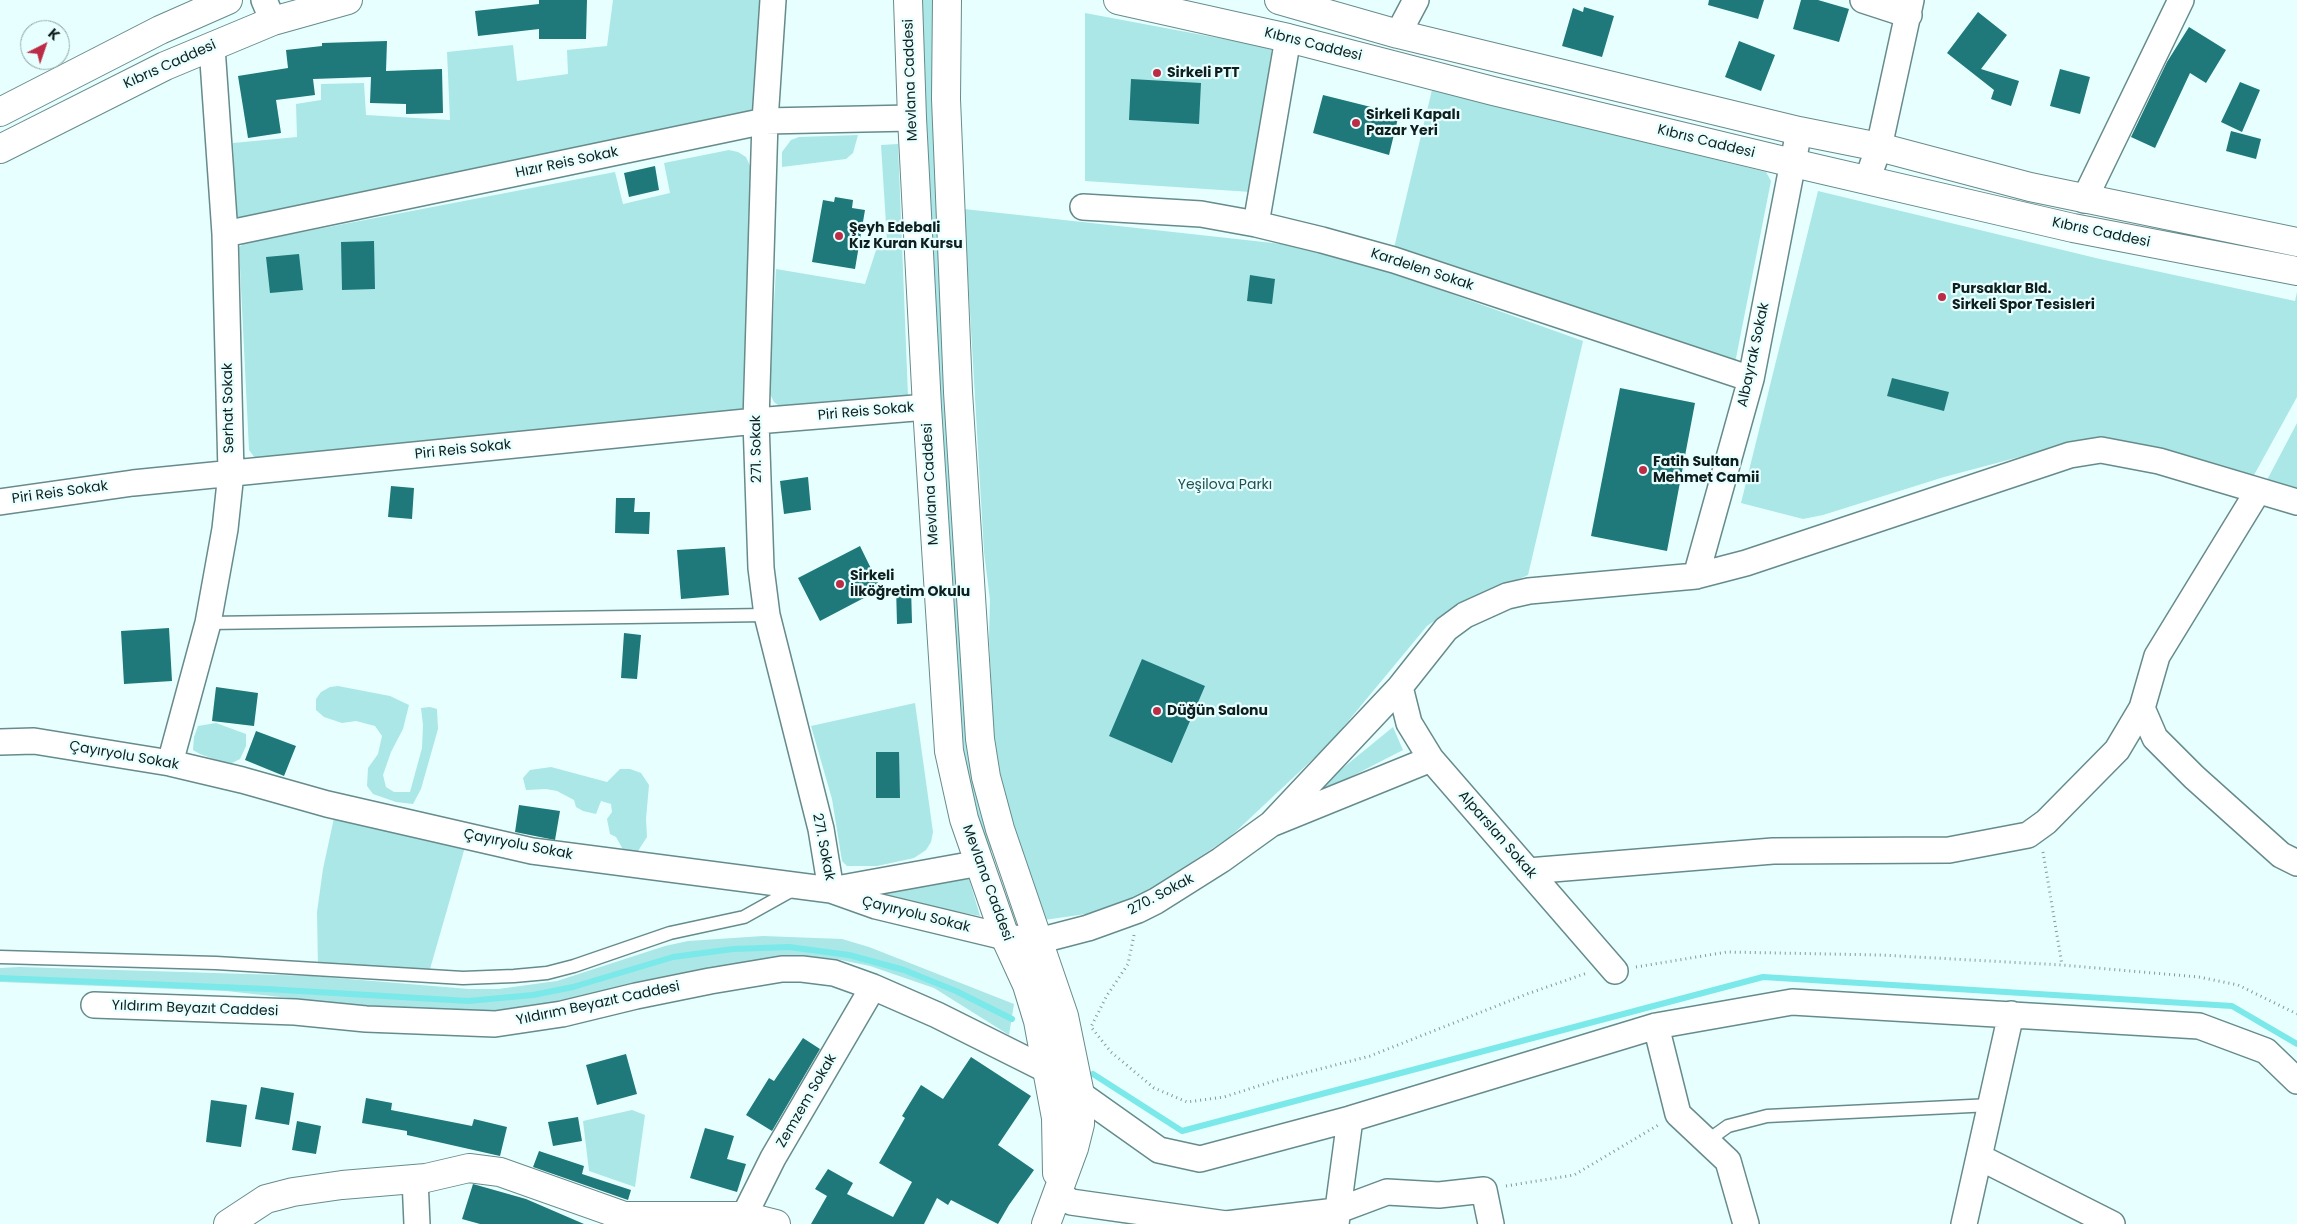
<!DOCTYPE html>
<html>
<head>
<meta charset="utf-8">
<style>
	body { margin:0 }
	#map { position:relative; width:2297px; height:1224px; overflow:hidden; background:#e7fffe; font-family:Poppins,sans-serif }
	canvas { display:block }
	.north { position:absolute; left:20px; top:20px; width:50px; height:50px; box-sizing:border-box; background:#e7fffe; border:1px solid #91a5a4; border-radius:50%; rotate:41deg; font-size:14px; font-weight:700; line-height:20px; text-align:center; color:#0f1e1e }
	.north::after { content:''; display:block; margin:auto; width:18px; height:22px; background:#bd2c46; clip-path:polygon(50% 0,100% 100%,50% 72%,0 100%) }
</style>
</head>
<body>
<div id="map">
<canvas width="2297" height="1224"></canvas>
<div class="north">K</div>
</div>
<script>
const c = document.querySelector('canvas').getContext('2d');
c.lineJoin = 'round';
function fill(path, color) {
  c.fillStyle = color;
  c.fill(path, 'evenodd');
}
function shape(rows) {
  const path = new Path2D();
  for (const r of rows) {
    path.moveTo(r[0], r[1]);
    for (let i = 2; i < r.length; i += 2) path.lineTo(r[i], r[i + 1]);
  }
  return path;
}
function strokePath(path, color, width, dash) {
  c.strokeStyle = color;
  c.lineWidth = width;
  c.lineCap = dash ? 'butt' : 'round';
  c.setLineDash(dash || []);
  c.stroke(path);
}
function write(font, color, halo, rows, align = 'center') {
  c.font = font + ' Poppins,sans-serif';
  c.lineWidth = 4.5;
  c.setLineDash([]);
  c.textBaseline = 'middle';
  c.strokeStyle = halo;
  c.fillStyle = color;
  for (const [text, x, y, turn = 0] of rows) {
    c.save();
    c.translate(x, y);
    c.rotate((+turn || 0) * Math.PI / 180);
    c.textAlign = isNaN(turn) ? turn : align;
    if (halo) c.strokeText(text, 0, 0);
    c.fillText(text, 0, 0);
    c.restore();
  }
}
const green = shape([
	[613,0,763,0,757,113,615,140,236,218,233,143,297,137,296,104,321,100,321,84,364,83,366,115,450,120,447,52,513,45,517,81,568,74,567,50,607,46],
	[919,0,936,0,932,71,936,168,977,788,993,850,988,852,965,768,951,600],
	[1085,13,1272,48,1251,192,1085,181],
	[1432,90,1766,172,1771,181,1735,363,1394,248],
	[858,135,853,153,846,159,782,167,782,152,791,140,799,137],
	[898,144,908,396,779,406,774,402,769,392,776,269,865,284,879,241,887,240,881,145],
	[729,150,738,152,746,157,751,168,744,413,267,462,255,458,249,450,239,247,245,243,615,172,623,204,670,193,664,163],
	[1818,191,2100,259,2295,301,2297,292,2297,397,2254,475,2105,438,2087,439,1944,477,1823,515,1803,519,1741,503],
	[964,209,1291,245,1362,262,1583,341,1528,575,1454,608,1427,626,1330,743,1230,837,1141,895,1093,913,1044,920,1007,803,994,746,989,638,990,600,984,552],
	[2297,423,2297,490,2267,480],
	[338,686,390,696,409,705,403,729,391,752,383,775,386,787,394,792,410,792,422,748,423,725,421,708,430,707,437,709,438,729,421,789,413,804,396,802,373,794,367,786,368,768,378,754,382,736,375,726,356,721,342,723,324,717,316,710,316,699,321,692,330,687],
	[915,703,933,832,931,842,926,850,914,858,877,866,847,866,842,861,832,799,811,726],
	[216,723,246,734,246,746,240,759,232,763,222,762,200,754,193,750,194,737,198,726],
	[1393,727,1403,750,1300,803],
	[551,767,607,782,620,769,630,769,641,773,649,785,646,819,647,837,636,854,625,853,616,837,610,834,607,819,612,812,611,804,601,801,596,814,583,811,576,807,574,800,557,791,546,789,526,790,523,778,530,770],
	[334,818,465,847,428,976,318,969,317,912,323,869],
	[969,879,980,916,856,892],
	[763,936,842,939,869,947,1014,1004,1009,1035,934,988,870,966,836,959,798,955,731,964,576,1000,486,1013,408,1011,226,991,0,982,0,968,20,967,312,976,469,989,498,989,557,981,665,946,688,941],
	[632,1110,645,1115,635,1187,589,1171,583,1121]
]);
const stream = shape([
	[0,978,267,989,468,1001,533,995,573,987,673,957,733,949,789,947,849,955,904,970,956,991,1012,1019],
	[1093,1074,1182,1131,1763,977,2232,1006,2297,1044]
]);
const building = shape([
	[539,0,587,0,586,39,539,39,539,29,478,36,475,11,539,4],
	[1709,0,1764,0,1758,19,1708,5],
	[1801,0,1818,0,1849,9,1839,42,1793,29],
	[1584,7,1614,16,1602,57,1562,46,1573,8,1583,12],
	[1978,12,2007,35,1981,69,2019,81,2011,106,1991,99,1994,90,1947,53],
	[2189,27,2226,50,2206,83,2190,73,2155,148,2131,137,2167,62],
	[387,41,386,71,442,69,443,113,406,114,406,104,370,103,371,77,313,79,315,95,276,100,281,133,248,138,238,76,288,68,286,50,322,46,322,43],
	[1739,41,1775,55,1761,91,1725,77],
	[2060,69,2090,77,2080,114,2050,106],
	[1131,79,1201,83,1199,124,1129,120],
	[2240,82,2260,90,2242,132,2221,122],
	[1323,95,1399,114,1389,155,1313,133],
	[2231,131,2261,139,2256,159,2226,151],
	[655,166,659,190,629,197,624,173],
	[835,197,853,200,852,208,865,210,855,269,812,262,823,200,834,202],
	[374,241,375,289,342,290,341,242],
	[299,254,303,290,270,293,266,257],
	[1250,275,1275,279,1272,304,1247,301],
	[1892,378,1949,392,1944,411,1887,396],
	[1620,388,1695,403,1667,551,1591,536],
	[808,477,811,510,784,514,780,481],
	[391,486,414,488,412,519,388,517],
	[616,498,635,498,634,512,650,512,649,534,615,533],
	[860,546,881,589,820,621,798,578],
	[725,547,729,595,681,599,677,550],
	[896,587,911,587,912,623,897,624],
	[169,628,172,681,124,684,121,631],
	[624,633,641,635,637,679,621,678],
	[1142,659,1205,686,1172,763,1109,736],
	[216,687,258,693,254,726,212,721],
	[256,731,296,746,284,776,245,760],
	[876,752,899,752,900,798,876,798],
	[519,805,560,811,555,840,515,832],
	[803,1038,820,1049,772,1131,746,1115,769,1078,774,1081],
	[626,1054,637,1094,597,1105,586,1065],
	[971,1057,1031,1096,998,1145,1034,1170,1009,1205,998,1224,951,1200,948,1205,937,1198,924,1224,811,1224,827,1196,815,1189,828,1169,853,1183,847,1194,893,1217,912,1182,879,1163,905,1118,902,1116,921,1085,943,1099],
	[261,1087,294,1093,289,1125,255,1119],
	[366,1098,392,1103,391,1110,472,1126,474,1119,507,1127,500,1156,407,1135,407,1131,362,1123],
	[211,1100,247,1105,241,1147,206,1142],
	[578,1117,582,1141,553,1146,548,1122],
	[297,1121,321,1126,316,1154,292,1150],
	[705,1128,734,1136,727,1159,746,1164,737,1192,690,1178],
	[539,1151,584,1166,582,1174,631,1190,628,1200,533,1167],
	[473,1184,526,1199,584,1224,480,1224,462,1219]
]);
const path = shape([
	[2043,852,2062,965],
	[1134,935,1128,964,1106,997,1091,1027,1111,1052,1154,1088,1187,1102,1224,1097,1277,1080,1370,1056,1527,994,1587,973],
	[1636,967,1727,952,1880,955,2062,965,2199,977,2238,985,2297,1014],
	[1506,1186,1574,1175,1660,1124]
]);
const service = shape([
	[208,623,767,615],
	[0,957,216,963,463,978,514,976,547,973,574,966,670,933,744,917,796,888],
	[1707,1141,1728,1126,1767,1116,1991,1105]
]);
const minor = shape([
	[264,0,273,21],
	[773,0,765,121,756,421,761,568,767,615,821,829,831,890,980,863],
	[1863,0,1909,15],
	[1398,34,1416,0],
	[1867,180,1879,147,1911,0],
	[2084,200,2181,0],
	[1083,207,1201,214,1256,224,1322,240,1394,260,1751,379],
	[1256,224,1288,38],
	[225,234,765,121,912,118],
	[2258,491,2157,656,2142,708,2155,738,2194,777,2281,855,2297,863],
	[0,502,133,483,756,421,927,407],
	[1696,576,1751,379,1799,131],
	[1400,687,1409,723,1431,759,1615,971],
	[0,742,34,741,170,763,242,780,327,804,532,851,831,890,876,906,1005,937,1038,941,1088,928,1138,910,1156,901,1221,860,1271,824],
	[1431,759,1271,824,1400,687,1446,629,1465,615,1507,596,1529,591,1696,576,1746,563,2070,455,2101,450,2159,461,2297,502],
	[170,763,208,623,225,529,231,473,225,234,212,47],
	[1528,871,1773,851,1949,850,2028,835,2046,822,2117,750,2142,708],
	[94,1005,295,1012,366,1019,495,1024,562,1014,636,996,710,981,782,969,802,969,834,973,873,987,937,1015,1049,1071],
	[1656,1026,1678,1114,1728,1161,1746,1224],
	[1080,1094,1159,1150,1200,1159,1350,1119,1656,1026,1792,1002,2199,1026,2266,1051,2297,1081],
	[1979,1157,2112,1224],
	[415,1179,417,1224],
	[1058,1193,1071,1202,1226,1224,1336,1211,1387,1192,1439,1195,1484,1190,1491,1224],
	[744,1216,773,1158,873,987],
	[1336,1224,1350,1119],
	[1964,1224,2011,1014]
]);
const tertiary = shape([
	[908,0,912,118,927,407,949,751,964,819,1005,937,1027,985,1038,1021,1056,1118,1057,1173],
	[947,0,946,99,958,392,980,739,986,777,1000,829,1064,1016,1080,1094,1080,1124,1074,1148,1046,1224],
	[228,1224,266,1199,293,1192,342,1185,426,1178,469,1168,500,1172,624,1216,744,1216,776,1224]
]);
const secondary = shape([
	[1118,0,1288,38,1493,91,1793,163,2073,228,2297,271],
	[1279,0,1398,34,1799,131,1879,147,2030,187,2297,242],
	[0,112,160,30,228,0],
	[0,149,165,66,273,21,348,0]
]);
const markers = [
	[1157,73,5,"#bd2c46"],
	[1356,123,5,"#bd2c46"],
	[839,236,5,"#bd2c46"],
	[1942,297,5,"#bd2c46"],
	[1643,470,5,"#bd2c46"],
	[840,584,5,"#bd2c46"],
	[1157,711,5,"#bd2c46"]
];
const streetNames = [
	["Kıbrıs Caddesi",1313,45,14],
	["Kıbrıs Caddesi",170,65,-24],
	["Mevlana Caddesi",911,80,-92],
	["Kıbrıs Caddesi",1706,142,14],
	["Hızır Reis Sokak",567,163,-12],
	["Kıbrıs Caddesi",2101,233,12],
	["Kardelen Sokak",1422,270,18],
	["Albayrak Sokak",1754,355,-78],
	["Serhat Sokak",229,408,-91],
	["Piri Reis Sokak",866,412,-5],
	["271. Sokak",757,449,-91],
	["Piri Reis Sokak",463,450,-6],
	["Mevlana Caddesi",931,484,-93],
	["Piri Reis Sokak",60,493,-8],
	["Çayıryolu Sokak",124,756,10],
	["Alparslan Sokak",1497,835,49],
	["Çayıryolu Sokak",518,845,11],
	["271. Sokak",823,847,79],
	["Mevlana Caddesi",987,883,70],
	["270. Sokak",1161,895,-28],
	["Çayıryolu Sokak",916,915,14],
	["Yıldırım Beyazıt Caddesi",598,1004,-12],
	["Yıldırım Beyazıt Caddesi",195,1009,2],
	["Zemzem Sokak",807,1101,-60]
];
const poiNames = [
	["Sirkeli PTT",1167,73],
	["Sirkeli Kapalı",1366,115],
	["Pazar Yeri",1366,131],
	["Şeyh Edebali",849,228],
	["Kız Kuran Kursu",849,244],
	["Pursaklar Bld.",1952,289],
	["Sirkeli Spor Tesisleri",1952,305],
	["Fatih Sultan",1653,462],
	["Mehmet Camii",1653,478],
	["Sirkeli",850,576],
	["İlköğretim Okulu",850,592],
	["Düğün Salonu",1167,711]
];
const parkNames = [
	["Yeşilova Parkı",1225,485]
];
fill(green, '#abe7e7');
strokePath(stream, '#7be8e9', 6);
fill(building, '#1f797a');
strokePath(service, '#678b8c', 15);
strokePath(minor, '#678b8c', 28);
strokePath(tertiary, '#678b8c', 30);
strokePath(secondary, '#678b8c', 30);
strokePath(path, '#869999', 3, [1, 4]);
strokePath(service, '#fff', 12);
strokePath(minor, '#fff', 25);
strokePath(tertiary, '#fff', 28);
strokePath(secondary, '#fff', 28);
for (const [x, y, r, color] of markers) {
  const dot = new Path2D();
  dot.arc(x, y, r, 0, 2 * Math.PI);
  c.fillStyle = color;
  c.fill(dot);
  strokePath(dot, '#e7fffe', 2);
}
write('14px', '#0f1e1e', '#e7fffe', streetNames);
write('bold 14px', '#0f1e1e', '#e7fffe', poiNames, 'left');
write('14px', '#215152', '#e7fffe', parkNames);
</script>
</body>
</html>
